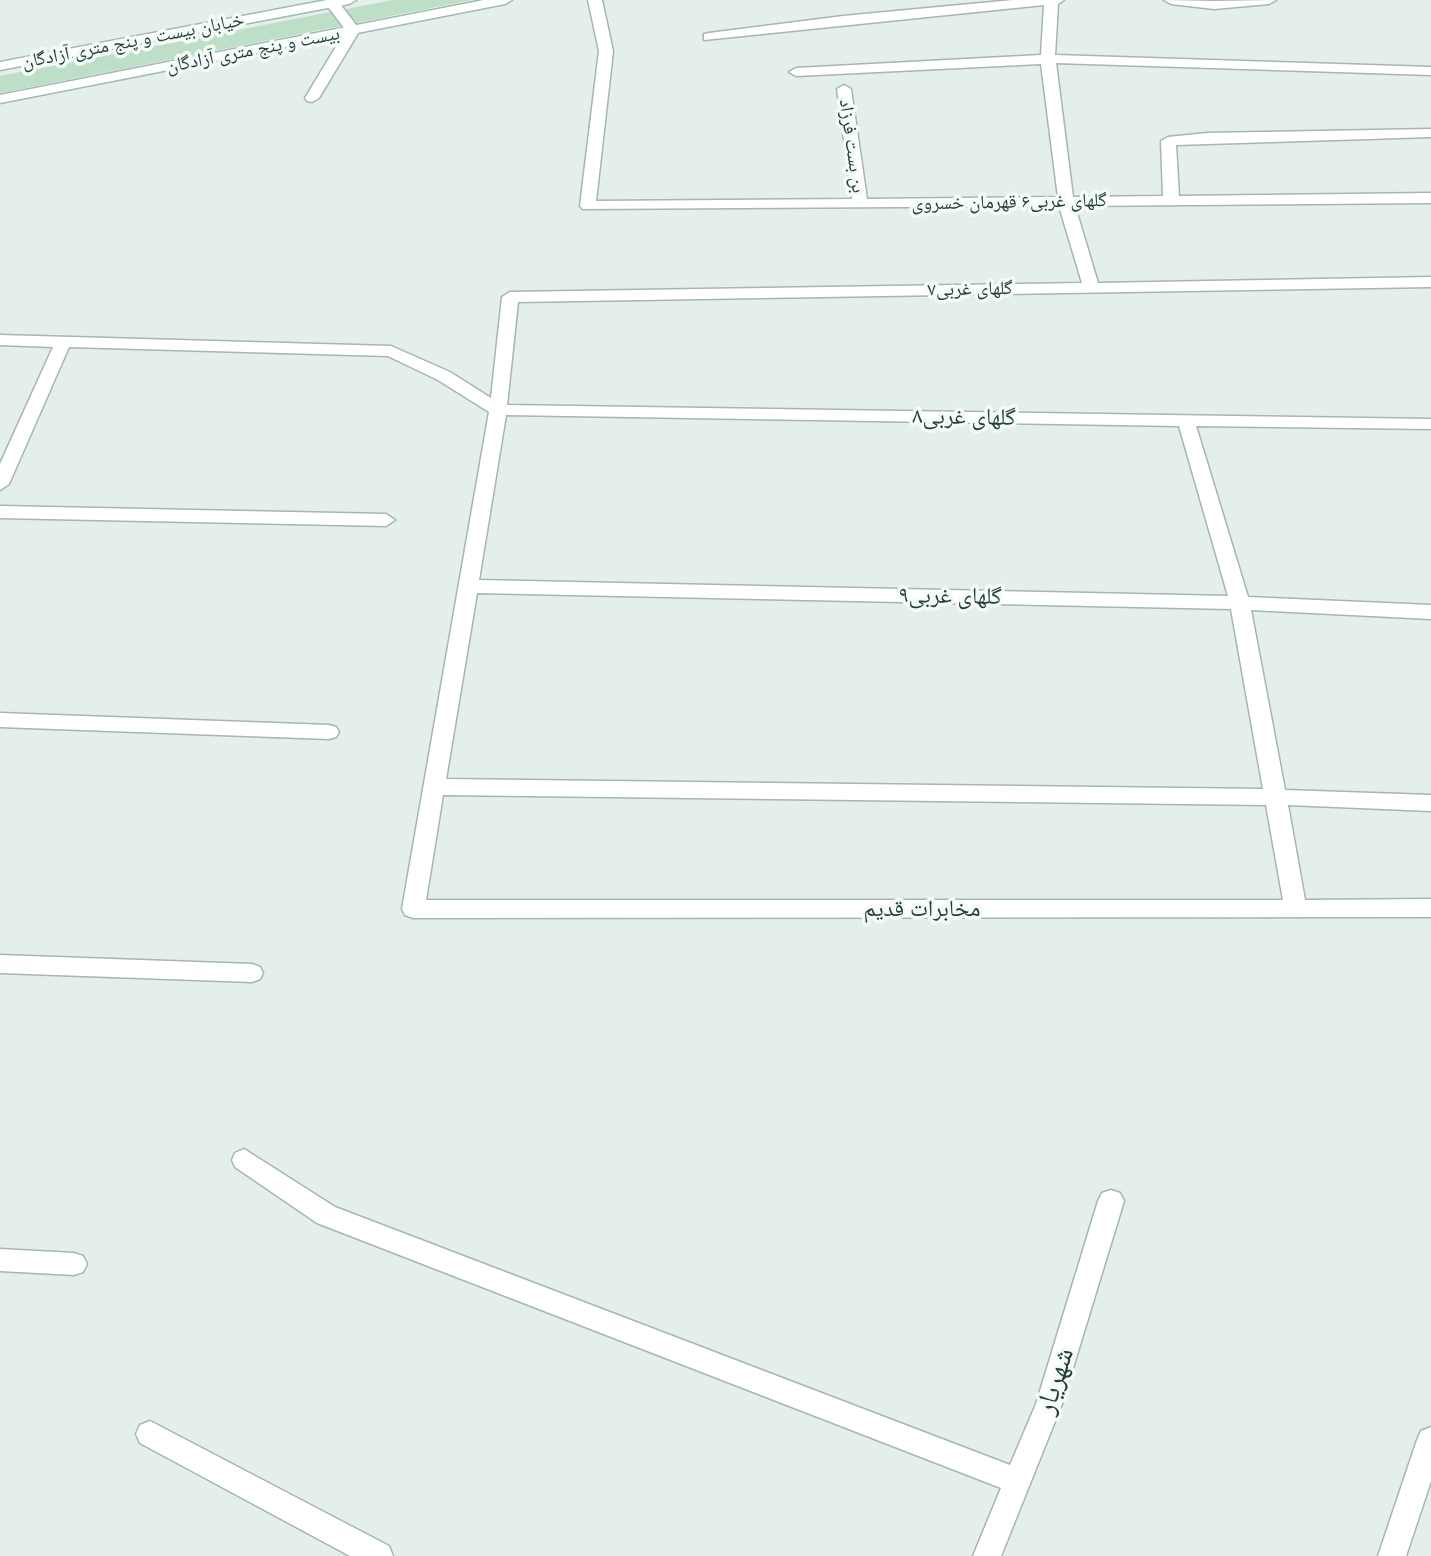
<!DOCTYPE html>
<html>
<head>
<meta charset="utf-8">
<style>
	body { margin:0 }
	canvas { display:block; background:#e4eeea }
</style>
</head>
<body>
<canvas width="1431" height="1556"></canvas>
<script>
const c = document.querySelector('canvas').getContext('2d');
c.lineJoin = 'round';
function fill(path, color) {
  c.fillStyle = color;
  c.fill(path, 'evenodd');
}
function shape(rows) {
  const path = new Path2D();
  for (const r of rows) {
    path.moveTo(r[0], r[1]);
    for (let i = 2; i < r.length; i += 2) path.lineTo(r[i], r[i + 1]);
  }
  return path;
}
function strokePath(path, color, width, dash) {
  c.strokeStyle = color;
  c.lineWidth = width;
  c.lineCap = dash ? 'butt' : 'round';
  c.setLineDash(dash || []);
  c.stroke(path);
}
function write(font, color, halo, rows, align = 'center') {
  c.font = font + ' Raleway,"Noto Naskh Arabic",sans-serif';
  c.lineWidth = 7;
  c.setLineDash([]);
  c.textBaseline = 'middle';
  c.strokeStyle = halo;
  c.fillStyle = color;
  for (const [text, x, y, turn = 0] of rows) {
    c.save();
    c.translate(x, y);
    c.rotate((+turn || 0) * Math.PI / 180);
    c.textAlign = isNaN(turn) ? turn : align;
    if (halo) c.strokeText(text, 0, 0);
    c.fillText(text, 0, 0);
    c.restore();
  }
}
const green = shape([
	[393,0,472,0,0,93,0,76]
]);
const minor = shape([
	[588,0,602,0,613,51,596,201,852,199,837,89,844,85,851,89,867,199,1058,197,1041,64,796,76,789,72,796,68,1041,55,1044,5,704,40,704,34,709,33,843,16,1013,0,1064,0,1058,4,1055,55,1431,67,1431,75,1056,63,1073,197,1163,196,1161,141,1168,137,1207,133,1431,129,1431,137,1176,145,1179,196,1431,193,1431,203,1075,206,1098,283,1431,277,1431,287,518,302,507,405,1431,419,1431,429,1196,426,1248,597,1431,605,1431,619,1251,610,1285,790,1431,795,1431,811,1288,805,1305,900,1431,899,1431,917,413,918,405,915,402,909,489,412,438,380,388,356,69,347,9,484,0,490,0,464,53,347,0,345,0,335,391,346,450,372,491,398,502,297,510,292,1082,283,1059,206,583,209,580,206,599,51,588,0],
	[506,415,1179,426,1228,596,479,580,506,415],
	[477,593,1231,609,1263,789,446,779,477,593],
	[443,795,1266,805,1283,900,426,900,443,795],
	[1164,0,1214,1,1276,0,1269,4,1214,9,1171,4,1164,0],
	[353,26,360,30,319,98,312,102,307,101,305,98,346,30,353,26],
	[0,506,386,514,395,520,386,526,0,518,0,506],
	[0,713,329,725,336,727,339,732,336,737,329,739,0,727,0,713],
	[0,955,252,964,260,967,263,973,260,979,252,982,0,973,0,955],
	[244,1149,335,1207,1010,1465,1036,1404,1098,1201,1102,1193,1111,1190,1120,1193,1124,1201,1062,1404,1001,1556,973,1556,1001,1488,317,1223,235,1167,232,1160,235,1153,244,1149],
	[0,1249,74,1253,83,1256,87,1264,83,1272,74,1275,0,1271,0,1249],
	[150,1421,389,1546,393,1556,350,1556,140,1443,136,1434,140,1425,150,1421],
	[1431,1427,1431,1481,1406,1556,1378,1556,1417,1440,1421,1431,1431,1427]
]);
const tertiary = shape([
	[327,0,337,0,360,30,358,33,348,33,325,3,327,0]
]);
const secondary = shape([
	[327,0,356,0,349,4,0,70,0,62,327,0],
	[484,0,512,0,505,4,0,103,0,95,484,0]
]);
const farStreetnames = [
	["خیابان بیست و پنج متری آزادگان",133,41,-11],
	["بیست و پنج متری آزادگان",253,50,-11],
	["بن بست فرزاد",852,146,82],
	["گلهای غربی۶ قهرمان خسروی",1009,202,-1],
	["گلهای غربی۷",970,289,-1]
];
const streetNames = [
	["گلهای غربی۸",964,417,1],
	["گلهای غربی۹",950,596,1],
	["مخابرات قدیم",922,909]
];
const nearStreetnames = [
	["شهریار",1055,1381,-72]
];
fill(green, '#bddfc7');
strokePath(minor, '#a6b6b1', 3);
strokePath(tertiary, '#a6b6b1', 3);
strokePath(secondary, '#a2bab2', 3);
fill(minor, '#fff');
fill(tertiary, '#fff');
fill(secondary, '#fff');
write('19px', '#234039', '#f5faf8', farStreetnames);
write('23px', '#234039', '#f5faf8', streetNames);
write('28px', '#234039', '#f5faf8', nearStreetnames);
</script>
</body>
</html>
